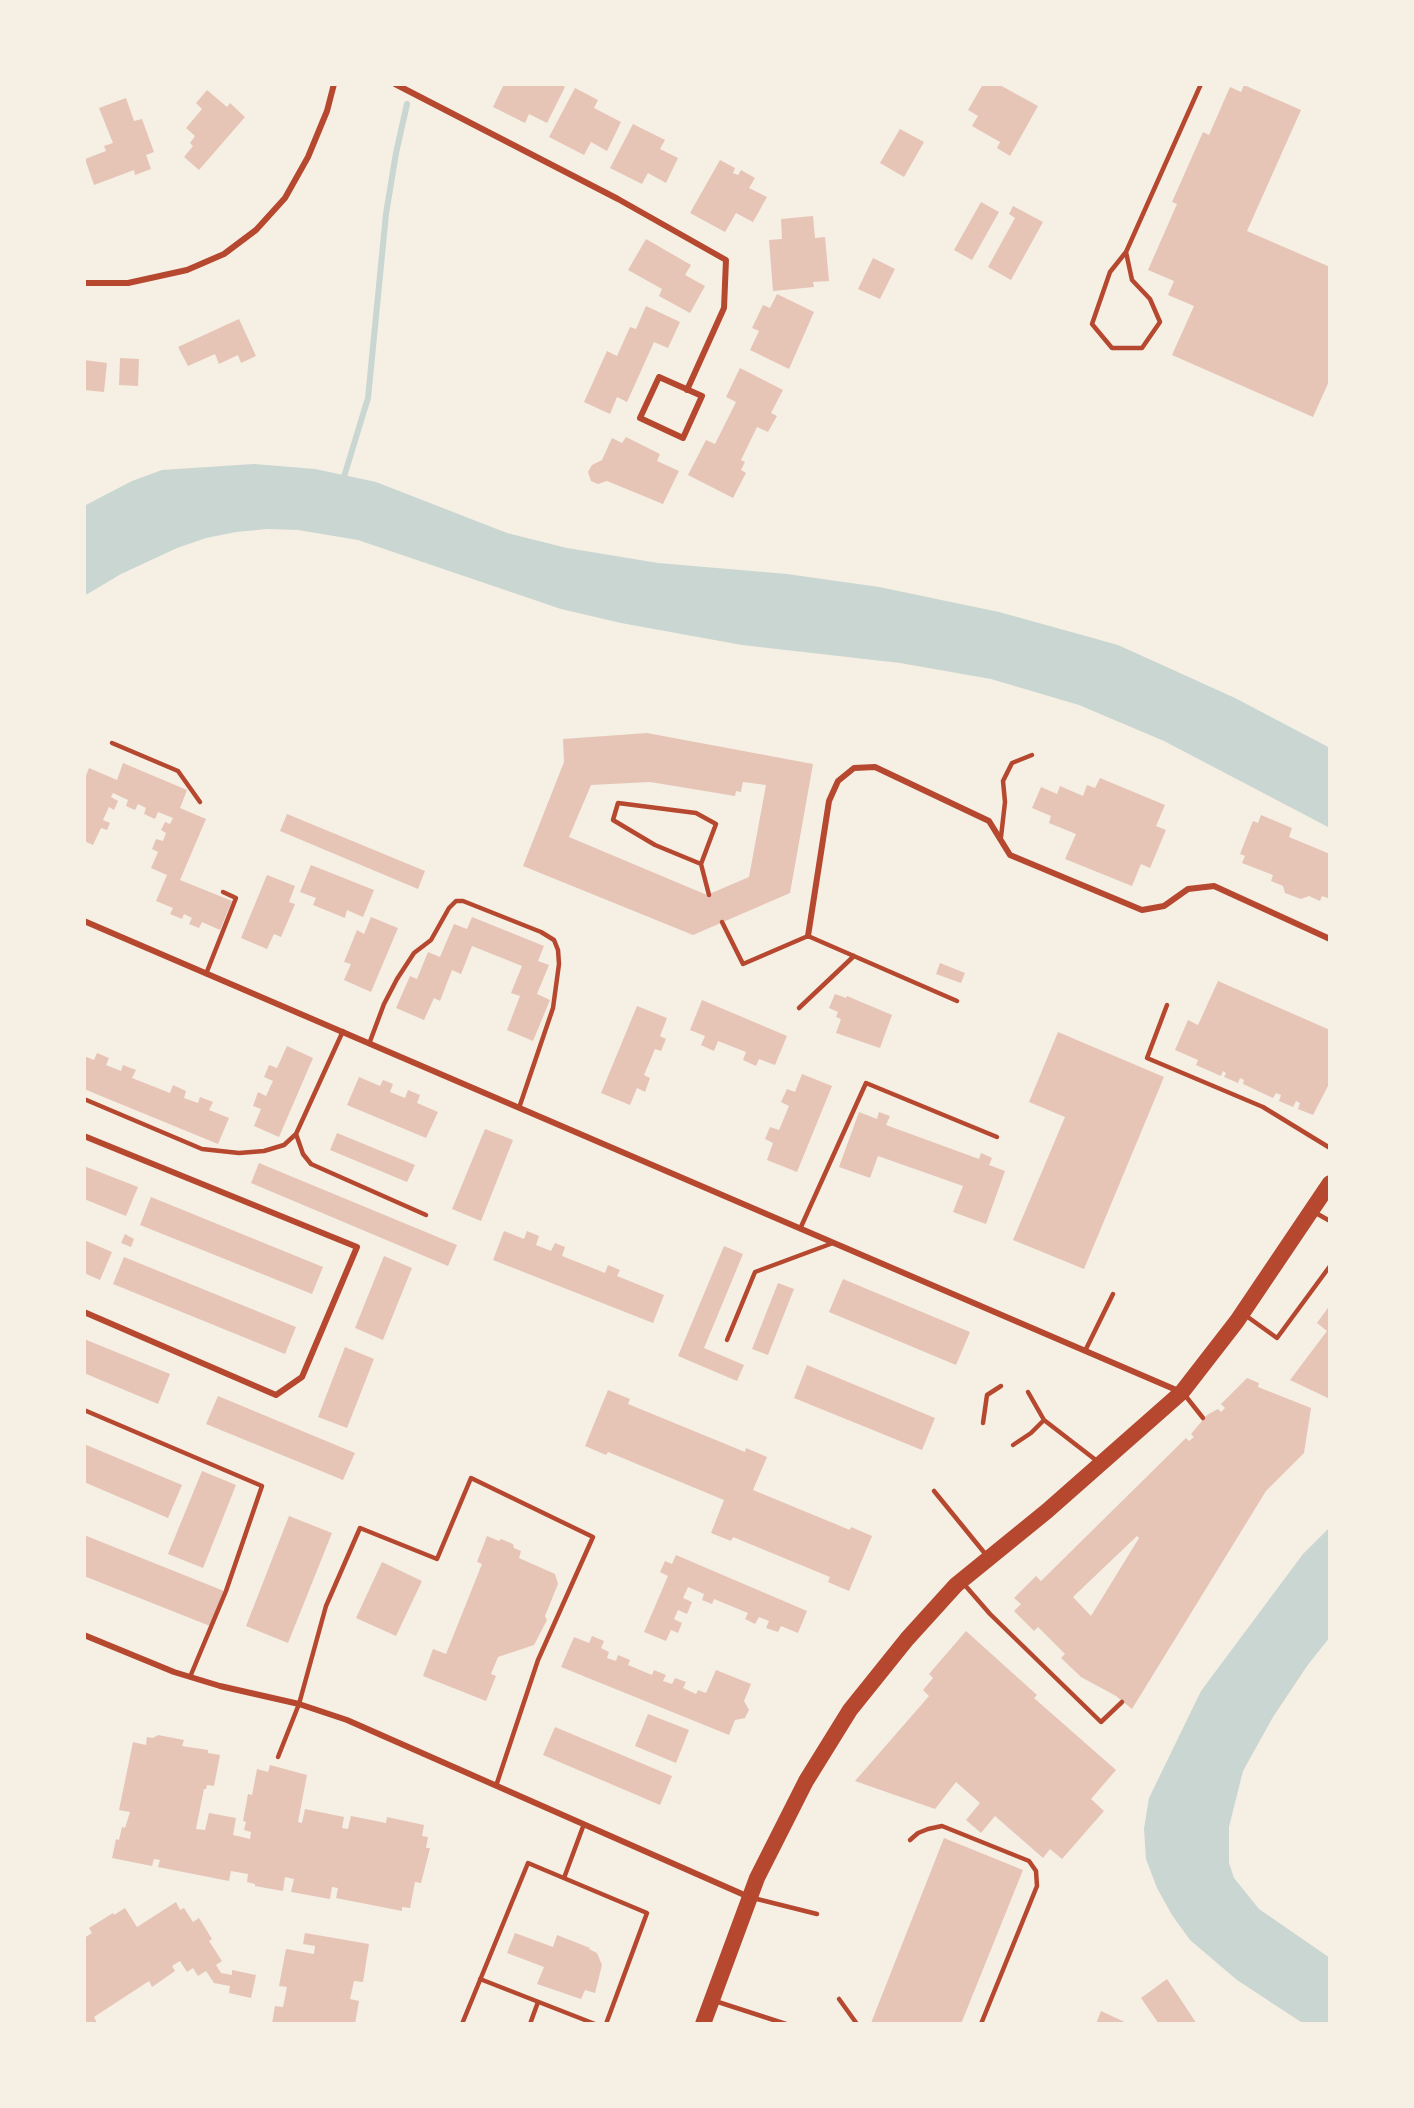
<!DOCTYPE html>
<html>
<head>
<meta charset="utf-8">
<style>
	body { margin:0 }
	#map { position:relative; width:1414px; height:2108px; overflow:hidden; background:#f6efe4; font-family:"Source Sans 3",sans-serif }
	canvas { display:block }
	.frame { position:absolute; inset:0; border:86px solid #f6efe4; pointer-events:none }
</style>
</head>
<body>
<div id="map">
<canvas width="1414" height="2108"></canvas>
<div class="frame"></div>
</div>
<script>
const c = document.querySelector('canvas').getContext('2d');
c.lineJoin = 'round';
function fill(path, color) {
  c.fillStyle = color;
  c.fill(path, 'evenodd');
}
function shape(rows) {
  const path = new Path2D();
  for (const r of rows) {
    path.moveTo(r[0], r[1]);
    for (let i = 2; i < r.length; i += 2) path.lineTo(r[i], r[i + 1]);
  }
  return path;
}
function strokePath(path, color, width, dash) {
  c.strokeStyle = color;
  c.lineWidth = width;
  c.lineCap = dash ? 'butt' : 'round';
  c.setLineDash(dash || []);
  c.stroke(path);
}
const water = shape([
	[254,464,315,469,376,482,507,533,567,548,658,563,787,574,879,587,999,612,1118,645,1235,698,1330,748,1330,828,1164,741,1079,705,991,679,900,663,742,645,621,623,561,609,358,540,298,530,267,529,236,532,206,538,177,548,121,574,84,596,84,506,132,481,162,470],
	[1330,1527,1330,1637,1307,1666,1273,1717,1243,1771,1229,1827,1229,1863,1234,1878,1259,1909,1330,1958,1330,2024,1304,2024,1237,1980,1190,1940,1172,1915,1157,1888,1146,1859,1144,1829,1149,1798,1201,1691,1303,1554]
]);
const stream = shape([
	[343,480,368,398,386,214,396,153,407,104]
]);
const building = shape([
	[504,84,560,84,565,87,547,123,529,114,525,123,493,107],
	[983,84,998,84,1038,106,1010,156,997,148,1000,142,972,126,978,116,968,110],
	[1244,85,1301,110,1247,231,1330,267,1330,379,1313,417,1172,355,1194,306,1168,295,1174,281,1148,270,1177,204,1172,202,1203,132,1209,135,1230,87,1241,92],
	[575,88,598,100,594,108,621,122,607,151,591,142,584,155,549,137],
	[207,90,227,107,230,103,245,117,199,170,184,157,193,146,190,143,195,136,186,128,202,109,196,103],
	[126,98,134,121,142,119,154,152,146,155,151,169,135,175,134,170,94,185,85,159,106,151,104,146,113,143,99,108],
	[633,124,665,140,660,149,678,158,666,183,648,173,642,184,610,168],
	[900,129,924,142,904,177,880,163],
	[720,160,735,168,733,173,738,175,741,170,755,178,749,188,767,197,753,222,736,213,725,232,690,213],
	[981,202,999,212,972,260,954,250],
	[1013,206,1043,222,1011,280,988,267,1015,218,1009,214],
	[813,216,815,238,825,237,829,281,813,282,814,287,773,291,769,240,782,239,781,219],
	[646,239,691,265,685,275,705,286,690,313,659,296,662,289,628,270],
	[873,258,895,269,880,299,858,289],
	[777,294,814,312,789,369,750,350,759,331,752,328,763,305,770,308],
	[646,306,680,322,668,348,654,342,627,402,617,397,610,414,584,402,607,351,617,356,630,327,636,329],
	[239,319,256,356,241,363,238,355,219,364,215,354,188,366,178,347],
	[120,358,139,359,138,386,119,385],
	[84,360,107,363,104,392,84,390],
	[740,368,783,390,771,413,777,416,768,432,757,427,741,460,745,462,741,470,746,473,733,498,688,475,706,440,715,444,736,402,726,397],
	[626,437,660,454,657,461,679,471,663,504,607,481,598,484,591,481,588,472,592,465,602,460,612,438,622,443],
	[647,733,813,764,790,893,693,935,523,866,564,762,563,739],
	[650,782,735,796,736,791,741,792,743,782,766,785,749,877,707,895,569,837,591,785],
	[123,763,187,790,180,808,206,819,180,880,232,901,220,930,202,922,199,928,189,924,192,918,184,914,182,919,170,914,173,908,156,901,167,875,151,868,158,852,152,849,156,839,163,841,166,833,161,830,165,822,170,824,173,818,158,812,155,819,144,814,146,808,138,804,135,810,126,806,128,800,113,793,111,797,118,801,114,810,109,807,103,820,110,823,107,830,101,828,93,845,84,841,84,781,89,768,117,780],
	[1100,778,1165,805,1156,826,1166,830,1150,868,1141,864,1132,886,1065,859,1076,834,1049,823,1051,816,1032,808,1041,787,1057,794,1060,786,1083,796,1087,785,1095,788],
	[287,814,425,871,418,889,280,831],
	[1261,815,1292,828,1289,837,1330,854,1330,899,1322,896,1320,901,1309,896,1301,899,1285,893,1283,886,1271,881,1273,875,1242,863,1245,856,1240,854,1253,821,1258,823],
	[311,865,374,890,363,917,347,910,345,918,313,905,316,898,300,892],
	[267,875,295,886,289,902,295,904,281,937,274,934,267,949,241,938],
	[371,917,398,928,371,992,344,980,351,964,344,962,357,930,364,934],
	[472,917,544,946,538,961,549,965,537,994,550,1000,533,1041,507,1030,520,996,511,993,522,966,472,946,461,974,452,970,440,1001,434,998,424,1020,396,1008,410,976,417,979,428,952,440,957,454,924,467,929],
	[940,963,965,973,961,983,936,974],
	[1218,981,1330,1030,1330,1082,1313,1115,1298,1109,1300,1103,1296,1101,1293,1107,1279,1101,1281,1095,1276,1093,1273,1098,1243,1084,1244,1080,1240,1078,1238,1083,1224,1077,1226,1073,1223,1071,1221,1076,1196,1065,1198,1060,1175,1050,1188,1020,1198,1025],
	[835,994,846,998,847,996,892,1015,880,1048,836,1033,841,1019,836,1017,838,1012,829,1008],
	[702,1000,787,1036,775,1065,759,1059,756,1066,743,1060,746,1052,718,1041,714,1051,701,1045,705,1036,690,1030],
	[637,1006,667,1018,660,1036,666,1039,661,1051,655,1049,644,1075,650,1078,645,1092,637,1088,630,1105,601,1093],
	[1058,1032,1164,1077,1084,1269,1013,1240,1065,1117,1029,1102],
	[287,1046,313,1058,279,1137,254,1126,261,1109,253,1106,258,1092,266,1096,273,1081,264,1077,269,1065,277,1068],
	[97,1053,109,1058,106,1065,121,1071,123,1065,136,1070,132,1078,170,1093,173,1085,186,1091,184,1098,198,1103,200,1097,213,1102,209,1110,229,1118,218,1144,84,1089,84,1056,94,1060],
	[802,1074,832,1086,797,1172,767,1160,773,1143,765,1139,770,1127,779,1130,789,1106,781,1102,787,1089,795,1092],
	[359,1077,380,1086,383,1080,393,1084,390,1092,405,1098,408,1090,420,1095,417,1103,438,1112,426,1138,347,1105],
	[859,1112,877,1119,879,1112,890,1116,886,1125,979,1159,981,1153,992,1158,989,1165,1005,1171,986,1224,953,1212,963,1186,878,1156,870,1178,839,1167],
	[485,1129,513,1140,481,1221,452,1209],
	[337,1133,415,1165,407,1182,330,1150],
	[259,1163,457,1245,448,1266,251,1183],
	[84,1166,138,1187,126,1216,84,1199],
	[151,1197,323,1267,312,1294,140,1225],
	[504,1231,524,1239,527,1231,539,1236,536,1245,551,1251,555,1243,565,1247,562,1256,605,1273,608,1265,620,1270,617,1276,664,1295,653,1323,493,1260],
	[125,1234,134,1239,131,1247,121,1243],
	[84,1240,112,1252,100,1280,84,1273],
	[724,1246,743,1254,704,1348,744,1365,737,1381,678,1356],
	[384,1256,412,1268,383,1340,355,1328],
	[124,1257,296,1327,285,1354,113,1284],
	[843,1279,970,1332,956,1365,829,1312],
	[778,1283,794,1289,768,1355,752,1349],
	[1330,1305,1330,1399,1290,1380,1327,1331,1317,1323],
	[84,1339,170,1374,158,1404,84,1373],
	[345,1347,374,1359,347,1428,318,1417],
	[807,1365,935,1418,922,1450,794,1398],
	[1247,1378,1259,1383,1258,1387,1311,1408,1304,1453,1266,1491,1132,1709,1116,1696,1081,1677,1061,1658,1065,1654,1038,1627,1034,1631,1014,1611,1021,1604,1014,1598,1036,1576,1041,1581,1186,1438,1189,1441,1194,1437,1191,1434,1207,1415,1218,1409,1221,1412,1225,1408,1221,1404],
	[1137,1536,1139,1538,1091,1616,1073,1597],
	[608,1390,630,1399,628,1404,745,1452,746,1448,767,1457,753,1490,850,1530,851,1527,872,1536,849,1591,828,1582,830,1577,733,1537,731,1541,711,1533,724,1500,608,1452,606,1455,585,1446],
	[218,1396,355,1453,343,1480,206,1424],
	[84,1444,182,1485,168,1518,84,1482],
	[202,1471,236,1485,203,1568,168,1554],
	[289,1516,332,1533,288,1643,246,1626],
	[84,1535,224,1591,210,1626,84,1576],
	[487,1536,499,1541,501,1539,513,1544,514,1548,521,1551,519,1558,555,1574,558,1584,545,1616,547,1620,534,1645,498,1657,491,1674,496,1676,486,1701,423,1676,433,1649,446,1654,482,1564,477,1562],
	[676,1555,807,1611,798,1633,781,1626,778,1632,766,1628,769,1621,759,1617,755,1624,745,1619,748,1613,714,1599,712,1604,702,1600,704,1594,688,1587,683,1598,692,1602,687,1614,678,1610,674,1619,682,1623,678,1633,671,1630,666,1641,644,1632,668,1576,660,1572,665,1561,672,1564],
	[382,1562,422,1581,396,1636,356,1618],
	[966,1631,1037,1695,1034,1698,1116,1770,1091,1799,1104,1811,1062,1859,1050,1849,1043,1858,995,1816,981,1833,966,1820,980,1803,956,1782,935,1809,855,1781,929,1696,923,1690,933,1678,929,1674],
	[592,1636,604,1641,601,1648,609,1652,607,1658,616,1661,618,1655,630,1660,628,1665,652,1675,654,1670,666,1675,663,1681,672,1684,675,1678,686,1682,683,1688,696,1694,698,1690,706,1693,716,1670,751,1684,744,1701,749,1710,745,1718,735,1720,729,1735,561,1667,574,1637,589,1643],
	[648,1714,689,1730,676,1763,635,1746],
	[555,1727,672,1776,660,1805,543,1755],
	[158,1735,184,1740,182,1746,208,1750,208,1753,220,1755,214,1786,207,1785,206,1789,204,1789,196,1829,205,1830,209,1813,236,1818,233,1835,250,1839,251,1832,244,1830,246,1822,243,1821,248,1794,252,1795,257,1769,268,1772,270,1765,307,1775,298,1822,302,1823,305,1809,344,1817,342,1828,348,1829,351,1816,386,1823,387,1817,424,1825,422,1836,428,1837,426,1848,430,1848,421,1883,415,1882,410,1908,402,1907,402,1911,336,1898,338,1888,332,1887,330,1899,291,1892,294,1879,285,1877,283,1891,255,1886,255,1884,247,1882,248,1874,231,1871,229,1881,158,1867,160,1860,154,1859,152,1866,112,1858,116,1839,119,1840,122,1827,125,1828,130,1812,119,1810,133,1742,146,1745,147,1737,153,1738],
	[944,1838,1023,1870,961,2024,871,2023],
	[176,1902,180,1910,184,1908,193,1922,199,1918,212,1939,209,1941,222,1961,216,1965,221,1973,232,1975,232,1970,256,1975,251,1998,229,1993,230,1986,214,1983,206,1971,198,1976,193,1968,187,1972,180,1961,172,1966,175,1971,152,1987,149,1981,94,2017,97,2023,95,2024,84,2024,84,1938,92,1933,89,1928,113,1913,114,1915,125,1908,137,1927],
	[305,1933,369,1944,363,1982,354,1981,350,1999,359,2001,355,2024,272,2024,275,2006,283,2007,287,1987,279,1986,286,1949,314,1954,315,1946,303,1944],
	[515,1933,553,1947,557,1935,590,1948,589,1949,597,1953,602,1965,595,1993,585,1990,581,1999,537,1984,544,1967,507,1953],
	[1167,1979,1197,2024,1159,2024,1141,1998],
	[1101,2011,1129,2024,1096,2024]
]);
const service = shape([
	[1126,252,1132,280,1150,299,1160,322,1142,348,1112,348,1092,324,1110,272,1126,252,1201,84],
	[112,743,178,771,200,802],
	[1001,837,1005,802,1003,781,1012,763,1032,755],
	[701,864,655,845,613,820,618,803,696,813,716,824,701,864,709,895],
	[722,922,743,964,808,936,957,1001],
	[206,974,236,898,223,892],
	[1167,1005,1147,1058,1263,1107,1330,1148],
	[799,1008,854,956],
	[369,1044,384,1004,397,979,414,953,431,940,449,908,456,901,463,901,541,932,554,940,558,950,559,964,553,1008,519,1108],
	[84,1099,202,1149,239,1153,264,1151,284,1145,296,1134,343,1031],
	[296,1134,303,1154,311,1164,426,1215],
	[1314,1212,1330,1221],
	[800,1229,866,1083,997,1137],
	[1245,1315,1277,1338,1330,1266],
	[727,1340,755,1272,833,1243],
	[1085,1351,1113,1294],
	[1028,1392,1044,1420,1097,1461],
	[1184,1394,1203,1418],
	[84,1410,262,1486,226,1591,190,1677],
	[983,1423,987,1395,1001,1386],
	[1013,1445,1031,1433,1044,1420],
	[934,1491,987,1556],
	[963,1583,990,1614,1101,1722,1122,1702],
	[278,1757,299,1704,326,1606,360,1528,437,1559,471,1478,593,1537,538,1660,496,1786],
	[910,1840,918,1833,928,1829,942,1826,1029,1861,1036,1871,1037,1886,981,2024],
	[564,1878,584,1824],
	[753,1898,817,1914],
	[480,1979,595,2024],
	[839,1999,857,2024],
	[715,2001,786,2024],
	[462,2024,528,1863,647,1913,606,2024],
	[530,2024,538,2002]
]);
const minor = shape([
	[395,84,618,199,726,260,724,308,687,390],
	[84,283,128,283,187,270,224,254,256,230,285,198,308,157,327,111,334,84],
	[659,377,702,396,683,438,640,418,659,377],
	[84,921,1181,1392],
	[808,936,829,801,838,781,854,768,875,767,989,821,1010,855,1142,910,1164,906,1188,889,1214,886,1330,939],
	[84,1136,357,1247,302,1377,276,1395,84,1312],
	[84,1635,174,1672,220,1686,299,1704,347,1720,749,1897]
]);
const trunk = shape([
	[703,2024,757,1878,806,1781,850,1710,907,1639,956,1585,1047,1511,1182,1392,1237,1321,1330,1183]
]);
fill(water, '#c9d6d2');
strokePath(stream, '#c9d6d2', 6);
fill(building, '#e6c5b7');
strokePath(service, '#b5482f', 4.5);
strokePath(minor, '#b5482f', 6);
strokePath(trunk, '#b5482f', 16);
</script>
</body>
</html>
